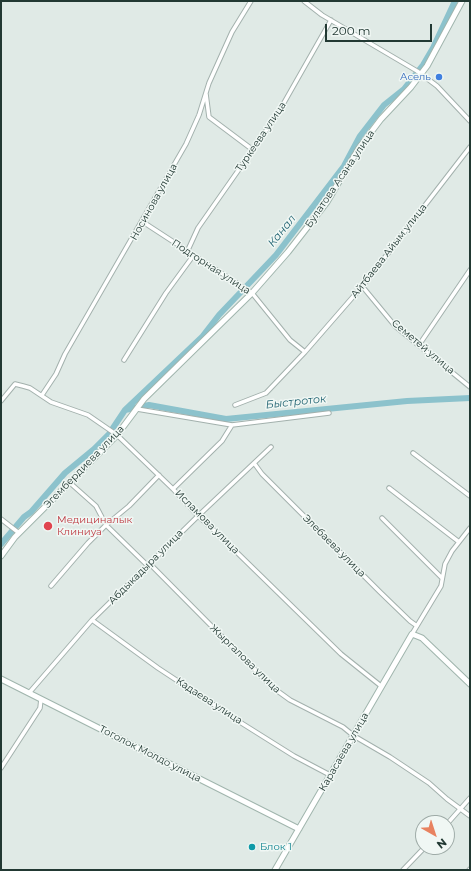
<!DOCTYPE html>
<html>
<head>
<meta charset="utf-8">
<style>
	body { margin:0 }
	#map { position:relative; width:471px; height:871px; overflow:hidden; background:#e0eae6; font-family:Montserrat,sans-serif }
	canvas { display:block }
	.frame { position:absolute; inset:0; border:2px solid #223933; pointer-events:none }
	.north { position:absolute; left:415px; top:815px; width:40px; height:40px; box-sizing:border-box; background:#f0f7f4; border:1px solid #9eaba7; border-radius:50%; rotate:141deg; font-size:11px; font-weight:700; line-height:16px; text-align:center; color:#223933 }
	.north::after { content:''; display:block; margin:auto; width:14px; height:18px; background:#e88260; clip-path:polygon(50% 0,100% 100%,50% 72%,0 100%) }
	.scale { position:absolute; left:325px; top:24px; width:107px; height:18px; box-sizing:border-box; border:2px solid #223933; border-top:0; padding-left:5px; font-size:12px; line-height:14px; white-space:nowrap; color:#223933; -webkit-text-stroke:3px #f0f7f4; paint-order:stroke }
</style>
</head>
<body>
<div id="map">
<canvas width="471" height="871"></canvas>
<div class="frame"></div>
<div class="north">N</div>
<div class="scale">200 m</div>
</div>
<script>
const c = document.querySelector('canvas').getContext('2d');
c.lineJoin = 'round';
function shape(rows) {
  const path = new Path2D();
  for (const r of rows) {
    path.moveTo(r[0], r[1]);
    for (let i = 2; i < r.length; i += 2) path.lineTo(r[i], r[i + 1]);
  }
  return path;
}
function strokePath(path, color, width, dash) {
  c.strokeStyle = color;
  c.lineWidth = width;
  c.lineCap = dash ? 'butt' : 'round';
  c.setLineDash(dash || []);
  c.stroke(path);
}
function write(font, color, halo, rows, align = 'center') {
  c.font = font + ' Montserrat,sans-serif';
  c.lineWidth = 3;
  c.setLineDash([]);
  c.textBaseline = 'middle';
  c.strokeStyle = halo;
  c.fillStyle = color;
  for (const [text, x, y, turn = 0] of rows) {
    c.save();
    c.translate(x, y);
    c.rotate((+turn || 0) * Math.PI / 180);
    c.textAlign = isNaN(turn) ? turn : align;
    if (halo) c.strokeText(text, 0, 0);
    c.fillText(text, 0, 0);
    c.restore();
  }
}
const river = shape([
	[125,410,149,405,226,419,407,401,470,398],
	[1,544,24,517,31,512,65,473,94,449,109,434,125,410,202,337,219,315,276,255,344,166,360,136,384,105,404,89,423,65,433,48,455,1]
]);
const street = shape([
	[304,1,322,15,417,71,437,86,470,121],
	[206,94,209,117,253,150],
	[143,222,252,293,290,340,305,352],
	[187,252,198,228,277,115,331,20],
	[362,286,395,326,470,387],
	[419,345,470,270],
	[124,360,166,293,193,256],
	[42,395,56,374,65,354,186,144,199,115,209,83,232,32,251,1],
	[1,401,15,384,23,386,30,388,51,402,88,415,117,435,173,489,198,516,217,533,341,654,381,686],
	[235,405,266,393,305,352,365,283,470,147],
	[137,409,232,425,329,413],
	[413,453,470,496],
	[254,463,262,474,380,592,410,621,417,626],
	[69,482,96,506,106,525,147,565],
	[389,488,459,542],
	[173,489,222,441,232,425],
	[382,518,442,578],
	[1,519,19,533],
	[149,563,272,687,290,700,343,727,354,736,390,757,429,783,447,799,470,816],
	[51,586,88,543,106,525,129,506,159,475],
	[92,620,158,668,243,724,294,756,330,775],
	[412,634,441,586,445,564,452,551,470,528],
	[29,693,92,620,198,516,271,447],
	[1,768,40,708,41,699],
	[447,824,470,798],
	[403,870,425,847],
	[469,870,470,869]
]);
const secondary = shape([
	[1,556,15,537,117,435,144,399,252,293,288,252,327,202,359,148,381,119,411,87,427,66,462,1],
	[1,679,299,829],
	[275,870,412,634,422,638,470,684]
]);
const markers = [
	[439,77,4,"#3f7fe0"],
	[48,526,5,"#e0444e"],
	[252,847,4,"#0f9aa8"]
];
const shopNames = [
	["Асель",431,77]
];
const streetNames = [
	["Туркеева улица",261,137,-56],
	["Булатова Асана улица",340,179,-56],
	["Носинова улица",154,202,-61],
	["Айтбаева Айым улица",389,251,-52],
	["Подгорная улица",211,267,33],
	["Семетей улица",423,347,40],
	["Эгембердиева улица",84,467,-46],
	["Исламова улица",207,522,45],
	["Элебаева улица",334,546,45],
	["Абдыкадыра улица",146,567,-45],
	["Жыргалова улица",245,659,44],
	["Кадаева улица",209,701,33],
	["Карасаева улица",344,752,-60],
	["Тоголок Молдо улица",150,754,27]
];
const healthNames = [
	["Медициналык",57,520],
	["Клиниуа",57,532]
];
const cultureNames = [
	["Блок 1",260,847]
];
const waterNames = [
	["Канал",282,231,-51],
	["Быстроток",296,402,-6]
];
strokePath(river, '#8cc2cc', 6);
strokePath(street, '#a3b1ad', 5.5);
strokePath(secondary, '#a0b5ad', 7);
strokePath(street, '#fff', 3.5);
strokePath(secondary, '#fff', 5);
for (const [x, y, r, color] of markers) {
  const dot = new Path2D();
  dot.arc(x, y, r, 0, 2 * Math.PI);
  c.fillStyle = color;
  c.fill(dot);
  strokePath(dot, '#f0f7f4', 1.5);
}
write('10px', '#366cbe', '#f0f7f4', shopNames, 'right');
write('10px', '#223933', '#f0f7f4', streetNames);
write('10px', '#be3a42', '#f0f7f4', healthNames, 'left');
write('10px', '#0d838f', '#f0f7f4', cultureNames, 'left');
write('italic 11px', '#216371', '#f0f7f4', waterNames);
</script>
</body>
</html>
